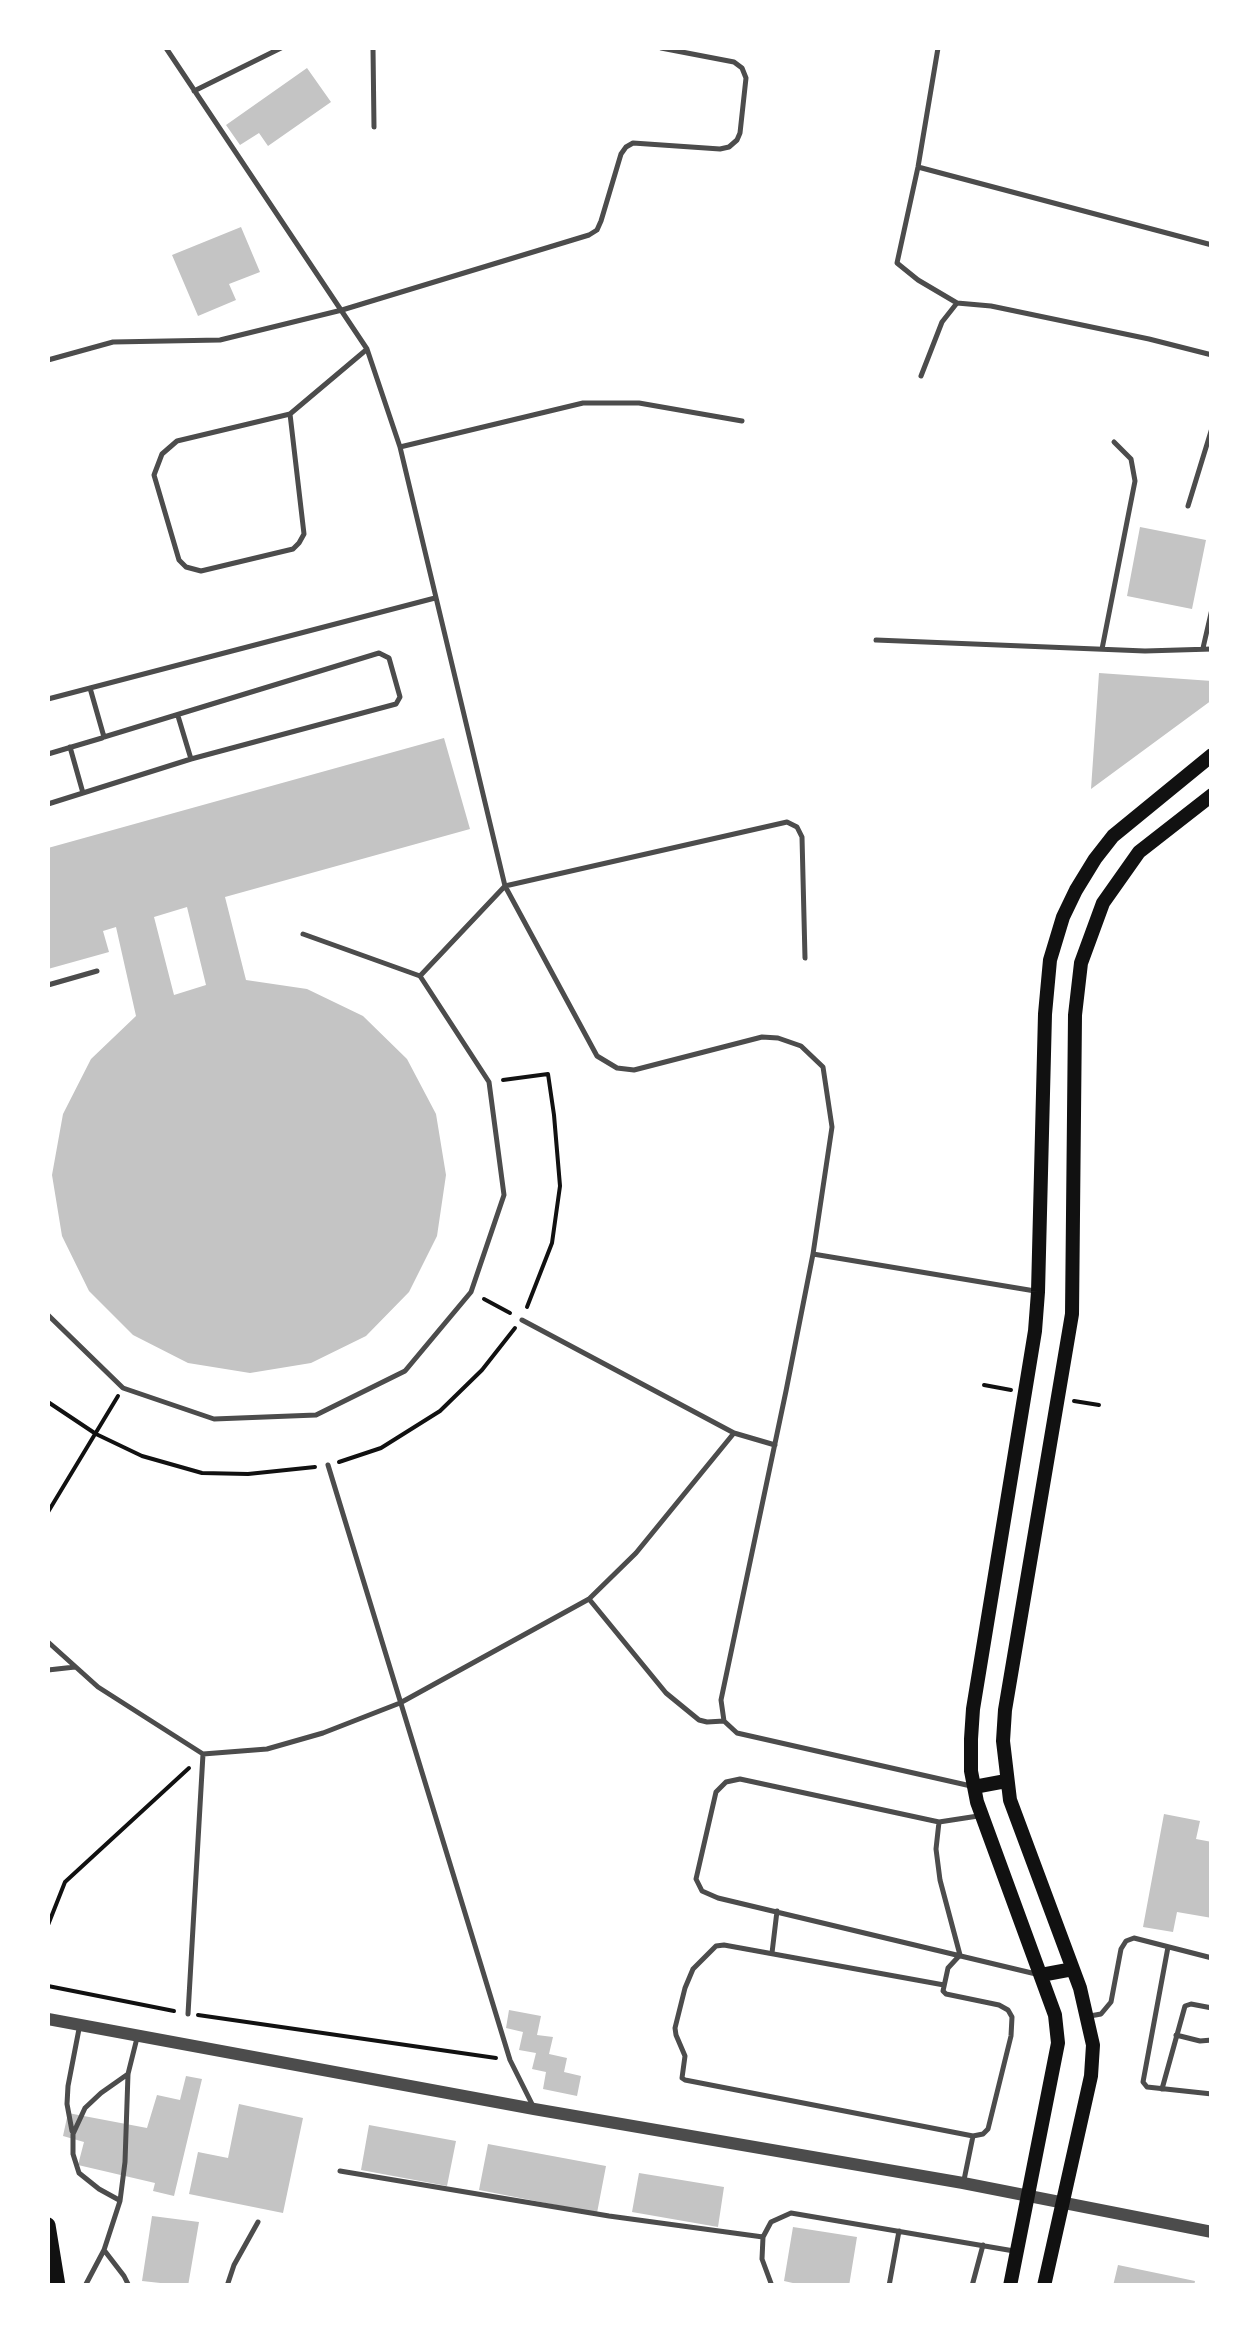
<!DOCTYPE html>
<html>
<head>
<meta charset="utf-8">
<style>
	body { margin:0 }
	#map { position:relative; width:1259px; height:2333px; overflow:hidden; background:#fff; font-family:"Noto Sans",sans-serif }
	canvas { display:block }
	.frame { position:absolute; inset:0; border:50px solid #fff; pointer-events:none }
</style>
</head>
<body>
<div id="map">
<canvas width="1259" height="2333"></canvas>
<div class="frame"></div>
</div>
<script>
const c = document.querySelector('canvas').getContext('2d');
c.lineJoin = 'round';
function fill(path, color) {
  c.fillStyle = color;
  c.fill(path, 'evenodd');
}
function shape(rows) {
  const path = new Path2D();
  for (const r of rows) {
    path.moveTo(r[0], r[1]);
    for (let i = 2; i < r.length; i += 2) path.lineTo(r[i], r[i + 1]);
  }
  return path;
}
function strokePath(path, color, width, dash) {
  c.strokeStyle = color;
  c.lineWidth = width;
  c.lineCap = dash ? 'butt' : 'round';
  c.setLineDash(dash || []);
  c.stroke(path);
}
const building = shape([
	[307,68,331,102,268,146,259,133,240,145,226,125],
	[241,227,260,272,229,284,236,300,198,316,172,255],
	[1140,527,1206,540,1192,609,1127,596],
	[1099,673,1212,681,1212,700,1091,789],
	[444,738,470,829,225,897,246,980,307,989,363,1016,407,1059,436,1114,446,1175,437,1236,409,1292,366,1336,311,1363,250,1373,188,1363,133,1335,89,1291,62,1236,52,1175,63,1114,91,1059,136,1016,116,927,103,931,109,952,48,969,48,848],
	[187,907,206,985,174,995,154,917],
	[1164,1814,1200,1821,1196,1839,1212,1842,1212,1918,1177,1912,1173,1932,1143,1927],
	[509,2010,541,2016,537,2035,553,2037,549,2054,567,2058,564,2072,581,2076,577,2096,543,2089,546,2072,532,2069,536,2053,519,2050,523,2032,506,2028],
	[186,2076,202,2079,174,2196,153,2191,155,2183,78,2165,84,2142,63,2136,68,2113,147,2128,157,2095,180,2100],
	[239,2104,303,2118,283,2213,189,2194,198,2152,228,2158],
	[369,2125,456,2141,447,2186,361,2170],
	[488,2144,606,2166,597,2213,479,2190],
	[639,2173,724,2187,718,2227,632,2212],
	[152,2216,199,2222,188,2286,142,2281],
	[793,2227,857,2237,849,2286,806,2286,784,2281],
	[1118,2265,1195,2281,1194,2286,1113,2286]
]);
const path = shape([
	[503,1080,548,1074,554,1115,560,1186,552,1243,527,1307],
	[484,1299,510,1313],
	[984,1385,1011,1390],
	[1074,1401,1099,1405],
	[48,1402,96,1434,142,1456,202,1473,248,1474,315,1467],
	[339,1462,381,1448,440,1411,482,1370,515,1328],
	[48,1512,118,1396],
	[48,1925,65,1882,189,1768],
	[48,1986,174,2011],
	[198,2015,496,2058]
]);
const service = shape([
	[166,48,367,349,400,447,505,886,597,1056,617,1068,634,1070,762,1037,778,1038,801,1046,823,1067,832,1127,813,1254,786,1391,721,1700,724,1721,737,1733,971,1786],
	[373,48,374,127],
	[938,48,918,167,897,263,918,280,957,303],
	[194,91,281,48],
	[918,167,1212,245],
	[48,360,113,342,220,340,342,310,589,235,597,230,601,221,621,154,626,147,633,143,720,149,729,147,737,140,740,133,746,78,742,68,734,62,661,48],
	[921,376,942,322,957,303,991,306,1149,339,1212,355],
	[290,414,304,534,299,543,293,549,201,571,186,567,179,560,154,475,162,454,177,441,290,414,366,350],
	[400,447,583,403,639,403,742,421],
	[1188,506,1212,428],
	[876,640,1145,651,1212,649],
	[1203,648,1212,609],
	[1102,649,1135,481,1131,459,1114,442],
	[48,699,435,598],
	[178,716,191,759],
	[70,747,83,793],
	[48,754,102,738],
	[48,804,191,759,396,704,400,697,389,658,379,653,104,737,90,688],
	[420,976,505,886,787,822,797,827,802,837,805,958],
	[48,985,97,971],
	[813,1254,1035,1291],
	[48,1315,123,1388,214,1419,316,1415,405,1371,471,1292,504,1195,489,1082,420,976,303,934],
	[522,1320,734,1433,775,1445],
	[328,1465,510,2060,533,2106],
	[589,1599,666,1693,699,1720,707,1722,724,1721],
	[48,1642,98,1687,203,1754,267,1749,323,1733,400,1703,589,1599,636,1553,734,1433],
	[48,1670,75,1667],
	[978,1816,939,1822,740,1779,726,1782,716,1792,696,1879,702,1891,718,1898,1036,1974],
	[939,1822,936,1849,940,1880,960,1955,948,1968,943,1991,946,1994,999,2005,1008,2010,1012,2017,1011,2036,988,2129,983,2134,973,2136,685,2080,682,2078,685,2056,676,2035,675,2028,685,1988,693,1969,716,1946,724,1945,944,1985],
	[1168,1947,1143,2082,1147,2087,1212,2094],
	[772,1953,777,1911],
	[188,2014,203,1754],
	[1090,2016,1101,2014,1111,2002,1121,1949,1126,1941,1134,1938,1212,1958],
	[1176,2035,1200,2041,1212,2040],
	[1162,2089,1185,2006,1191,2004,1212,2008],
	[72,2131,67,2104,68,2086,79,2029],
	[340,2171,609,2216,763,2237],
	[964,2180,973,2136],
	[119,2200,99,2189,79,2173,73,2154,73,2134,85,2108,101,2093,128,2074],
	[104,2250,124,2276,129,2286],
	[85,2286,104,2250,120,2201,125,2162,128,2074,137,2038],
	[227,2286,234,2265,258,2222],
	[772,2286,762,2259,763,2237,771,2222,791,2213,1014,2251],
	[889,2286,899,2231],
	[972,2286,983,2245]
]);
const tertiary = shape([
	[48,2019,534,2109,963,2183,1212,2232]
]);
const secondary = shape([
	[974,1787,1006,1781],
	[1041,1975,1073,1969],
	[1010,2286,1058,2043,1055,2015,977,1802,971,1771,971,1739,973,1709,1035,1331,1038,1292,1045,1014,1050,960,1063,917,1076,890,1095,859,1113,836,1212,755],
	[1044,2286,1091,2076,1093,2045,1080,1988,1010,1800,1003,1741,1005,1710,1072,1314,1075,1015,1081,963,1103,903,1139,852,1212,795]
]);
const primary = shape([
	[48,2225,58,2286]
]);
fill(building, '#c4c4c4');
strokePath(path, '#111', 4);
strokePath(service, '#4c4c4c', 5);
strokePath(tertiary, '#4c4c4c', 12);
strokePath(secondary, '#111', 14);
strokePath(primary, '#111', 15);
</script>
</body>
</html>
